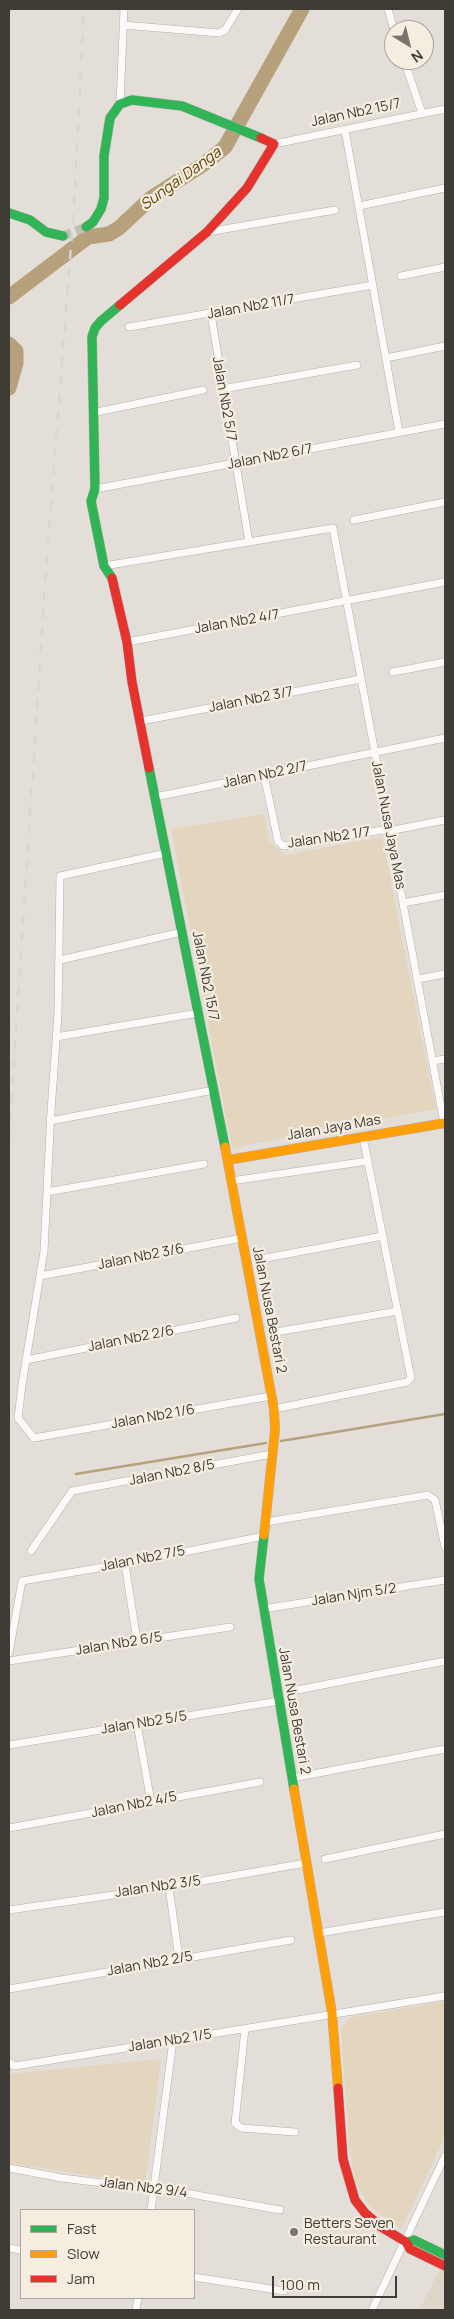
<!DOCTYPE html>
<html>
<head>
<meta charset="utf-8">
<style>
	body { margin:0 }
	#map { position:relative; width:454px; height:2319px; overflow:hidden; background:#e3dfd8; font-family:Manrope,sans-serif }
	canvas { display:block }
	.frame { position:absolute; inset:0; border:10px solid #3f3c36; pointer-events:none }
	.legend { position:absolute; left:20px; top:2209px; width:175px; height:90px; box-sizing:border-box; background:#f5ede0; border:1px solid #aca69c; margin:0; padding:6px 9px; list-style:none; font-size:15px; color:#3f3c36 }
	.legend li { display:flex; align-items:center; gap:10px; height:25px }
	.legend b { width:25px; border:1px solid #aca69c }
	.north { position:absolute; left:384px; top:20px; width:50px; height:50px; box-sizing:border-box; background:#f5ede0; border:1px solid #aca69c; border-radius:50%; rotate:144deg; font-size:14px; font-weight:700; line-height:20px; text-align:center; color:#3f3c36 }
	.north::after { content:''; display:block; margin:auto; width:18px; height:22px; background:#78756f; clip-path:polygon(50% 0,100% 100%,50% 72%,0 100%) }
	.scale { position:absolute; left:272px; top:2276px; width:125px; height:22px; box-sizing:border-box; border:2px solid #3f3c36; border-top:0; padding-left:6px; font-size:15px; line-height:18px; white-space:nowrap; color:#3f3c36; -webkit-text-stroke:4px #f5ede0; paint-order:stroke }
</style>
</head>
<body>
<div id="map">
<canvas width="454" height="2319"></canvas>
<div class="frame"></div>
<ul class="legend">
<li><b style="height:6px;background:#30b455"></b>Fast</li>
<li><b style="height:6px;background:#ff9f0a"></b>Slow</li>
<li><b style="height:6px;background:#e5322d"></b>Jam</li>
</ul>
<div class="north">N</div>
<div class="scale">100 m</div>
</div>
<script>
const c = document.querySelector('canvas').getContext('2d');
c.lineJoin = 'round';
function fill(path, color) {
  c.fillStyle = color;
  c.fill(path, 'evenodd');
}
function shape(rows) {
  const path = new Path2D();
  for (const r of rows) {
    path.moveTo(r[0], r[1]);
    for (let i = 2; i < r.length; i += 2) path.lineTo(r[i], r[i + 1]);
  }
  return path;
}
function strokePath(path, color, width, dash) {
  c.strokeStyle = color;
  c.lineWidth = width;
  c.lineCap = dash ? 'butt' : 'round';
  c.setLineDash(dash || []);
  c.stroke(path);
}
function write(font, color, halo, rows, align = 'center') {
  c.font = font + ' Manrope,sans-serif';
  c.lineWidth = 4.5;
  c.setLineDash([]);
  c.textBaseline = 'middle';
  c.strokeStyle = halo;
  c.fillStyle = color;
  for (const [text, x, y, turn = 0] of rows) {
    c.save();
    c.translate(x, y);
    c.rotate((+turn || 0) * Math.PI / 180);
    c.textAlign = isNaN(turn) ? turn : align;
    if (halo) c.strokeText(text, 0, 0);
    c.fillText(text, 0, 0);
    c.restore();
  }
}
const built = shape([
	[440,2269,445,2271,445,2310,419,2310]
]);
const green = shape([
	[264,814,269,841,285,855,382,837,436,1109,232,1148,171,829],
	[445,2001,445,2137,401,2229,369,2206,355,2181,349,2145,341,2030,349,2018],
	[161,2059,145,2184,9,2163,9,2074]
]);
const stream = shape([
	[281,1441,445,1414],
	[76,1474,266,1443]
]);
const river = shape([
	[9,297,88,237,109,234,119,228,151,198,204,164,225,147,302,9],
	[9,344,16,351,16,363,9,388]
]);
const secondaryTunnel = shape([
	[63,236,86,227]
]);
const street = shape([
	[388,9,394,30],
	[123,25,219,33,225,30,238,9],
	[404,60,422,113],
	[120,104,124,9],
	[345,130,399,432],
	[274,144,445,109],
	[359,206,445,188],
	[207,232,335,210],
	[401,276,445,267],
	[211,314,249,542],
	[129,327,373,285],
	[386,358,445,346],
	[222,389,357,365],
	[92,413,203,390],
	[95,489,445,424],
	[354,520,445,502],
	[104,566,333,528,444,1123],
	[127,642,445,582],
	[393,672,445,662],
	[141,721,361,679],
	[264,775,278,841,283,846,389,829],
	[155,797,445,738],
	[389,831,445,820],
	[166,853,60,876,58,1014,51,1111,44,1251,22,1385,18,1418,34,1438,271,1396],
	[403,903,445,895],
	[60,960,182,932],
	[417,979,445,974],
	[56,1037,198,1013],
	[432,1061,445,1059],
	[50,1121,214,1090],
	[231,1181,368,1161],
	[47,1192,204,1164],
	[266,1258,383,1236],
	[40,1276,242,1238],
	[276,1332,398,1311],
	[26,1360,236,1318],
	[274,1409,407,1382,411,1378,363,1137],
	[266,1522,428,1495,435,1500,445,1547],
	[31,1551,72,1491,272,1454],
	[125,1564,137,1641],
	[263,1609,445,1580],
	[9,1653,22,1581,139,1561,264,1536],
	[9,1661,230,1627],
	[297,1690,445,1661],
	[137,1724,151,1802],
	[9,1745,279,1701],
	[292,1778,445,1749],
	[9,1828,260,1782],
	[325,1859,445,1834],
	[169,1887,179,1959],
	[9,1910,169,1887,306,1863],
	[319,1933,445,1912],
	[9,1989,291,1940],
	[245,2029,235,2123,241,2128,295,2132],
	[9,2063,15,2066,445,1996],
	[9,2168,62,2178,191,2194,280,2210],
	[151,2210,173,2040],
	[9,2248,21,2250],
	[194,2277,284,2291],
	[136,2310,138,2298],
	[372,2310,445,2156]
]);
const fast = shape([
	[9,213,30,220,46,232,63,236],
	[86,227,93,222,101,209,104,198,104,156,110,118,120,104,132,100,182,106,261,138],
	[112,578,104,566,91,501,95,489,92,337,95,328,101,321,120,305],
	[149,768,225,1147],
	[264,1535,259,1579,294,1789],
	[406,2242,414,2240,445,2255]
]);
const slow = shape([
	[225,1147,274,1409,275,1430,264,1535],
	[228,1160,445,1123],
	[294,1789,332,2013,338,2088]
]);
const jam = shape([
	[120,305,207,232,247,188,274,144,261,138],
	[112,578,127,642,132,682,149,768],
	[338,2088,343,2159,355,2200,365,2213,381,2227,406,2242,410,2249,445,2266]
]);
const rail = shape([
	[9,1139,45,584,74,207,84,9]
]);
const markers = [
	[294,2232,5,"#78756f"]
];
const streetNames = [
	["Jalan Nb2 15/7",356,113,-12],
	["Jalan Nb2 11/7",251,307,-10],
	["Jalan Nb2 5/7",224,399,80],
	["Jalan Nb2 6/7",270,457,-11],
	["Jalan Nb2 4/7",237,622,-10],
	["Jalan Nb2 3/7",251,700,-11],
	["Jalan Nb2 2/7",265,775,-12],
	["Jalan Nusa Jaya Mas",388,825,79],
	["Jalan Nb2 1/7",329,838,-8],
	["Jalan Nb2 15/7",205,976,79],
	["Jalan Jaya Mas",334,1128,-10],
	["Jalan Nb2 3/6",141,1257,-11],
	["Jalan Nusa Bestari 2",269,1310,79],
	["Jalan Nb2 2/6",131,1339,-11],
	["Jalan Nb2 1/6",153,1417,-10],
	["Jalan Nb2 8/5",172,1473,-11],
	["Jalan Nb2 7/5",143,1559,-11],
	["Jalan Njm 5/2",354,1595,-9],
	["Jalan Nb2 6/5",119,1644,-9],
	["Jalan Nusa Bestari 2",294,1711,80],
	["Jalan Nb2 5/5",144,1723,-9],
	["Jalan Nb2 4/5",134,1805,-11],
	["Jalan Nb2 3/5",158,1887,-8],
	["Jalan Nb2 2/5",150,1964,-10],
	["Jalan Nb2 1/5",170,2041,-9],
	["Jalan Nb2 9/4",144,2188,7]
];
const poiNames = [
	["Betters Seven",304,2224],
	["Restaurant",304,2240]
];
const waterNames = [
	["Sungai Danga",181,179,-36]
];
fill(built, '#ded6c8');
fill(green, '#e3d5be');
strokePath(stream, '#b6a17c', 2.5);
strokePath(river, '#b6a17c', 15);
strokePath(secondaryTunnel, '#c2beb8', 9, [9, 4.5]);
strokePath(street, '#b3b0aa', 8);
strokePath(fast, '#b3b0aa', 10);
strokePath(slow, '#b3b0aa', 10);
strokePath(jam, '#b3b0aa', 10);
strokePath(street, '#fbfaf9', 7);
strokePath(fast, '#30b455', 9);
strokePath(slow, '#ff9f0a', 9);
strokePath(jam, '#e5322d', 9);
strokePath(rail, '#d7d6d4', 2.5, [9, 9]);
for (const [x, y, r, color] of markers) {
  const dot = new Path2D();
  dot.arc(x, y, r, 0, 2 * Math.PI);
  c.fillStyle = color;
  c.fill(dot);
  strokePath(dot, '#f5ede0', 2);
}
write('14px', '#3f3c36', '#f5ede0', streetNames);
write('14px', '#3f3c36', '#f5ede0', poiNames, 'left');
write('italic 15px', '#614400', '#f5ede0', waterNames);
</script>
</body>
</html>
